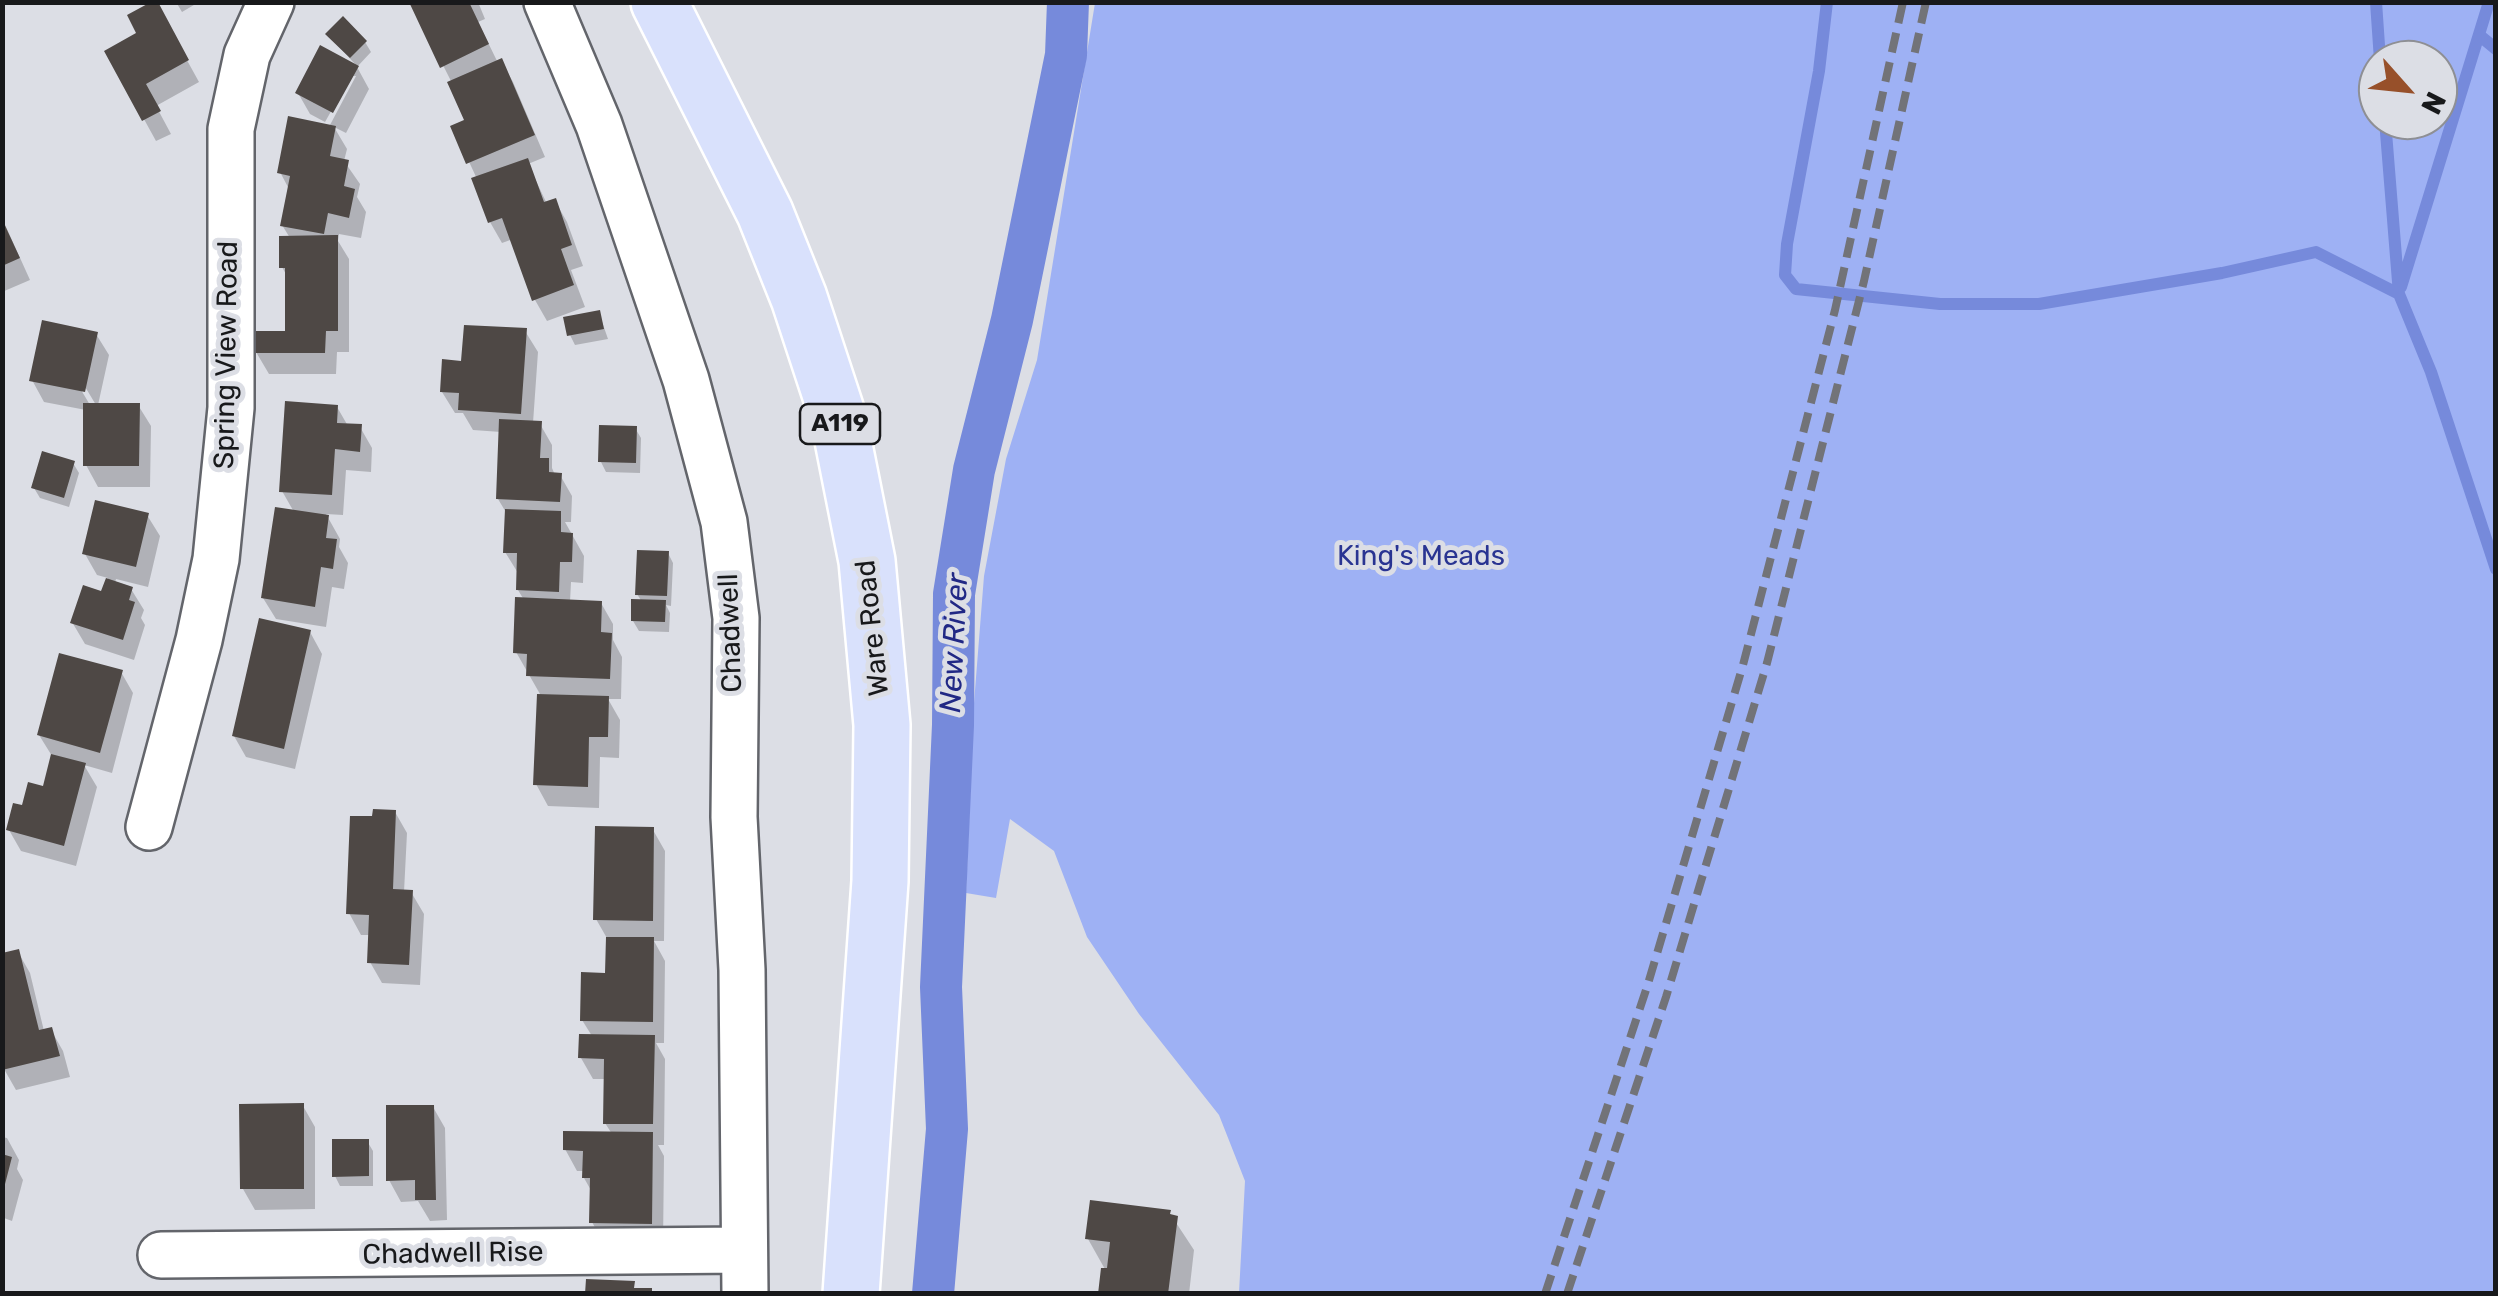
<!DOCTYPE html>
<html>
<head>
<meta charset="utf-8">
<style>
	body { margin:0 }
	#map { position:relative; width:2498px; height:1296px; overflow:hidden; background:#dcdee5; font-family:Rubik,sans-serif }
	canvas { display:block }
	.frame { position:absolute; inset:0; border:5px solid #18191b; pointer-events:none }
	.north { position:absolute; left:2358px; top:40px; width:100px; height:100px; box-sizing:border-box; background:#dcdee5; border:2px solid #8e8f94; border-radius:50%; rotate:117deg; font-size:28px; font-weight:700; line-height:40px; text-align:center; color:#18191b }
	.north::after { content:''; display:block; margin:auto; width:35px; height:45px; background:#97502a; clip-path:polygon(50% 0,100% 100%,50% 72%,0 100%) }
</style>
</head>
<body>
<div id="map">
<canvas width="2498" height="1296"></canvas>
<div class="frame"></div>
<div class="north">N</div>
</div>
<script>
const c = document.querySelector('canvas').getContext('2d');
c.lineJoin = 'round';
function fill(path, color) {
  c.fillStyle = color;
  c.fill(path, 'evenodd');
}
function shape(rows) {
  const path = new Path2D();
  for (const r of rows) {
    path.moveTo(r[0], r[1]);
    for (let i = 2; i < r.length; i += 2) path.lineTo(r[i], r[i + 1]);
  }
  return path;
}
function strokePath(path, color, width, dash) {
  c.strokeStyle = color;
  c.lineWidth = width;
  c.lineCap = dash ? 'butt' : 'round';
  c.setLineDash(dash || []);
  c.stroke(path);
}
function write(font, color, halo, rows, align = 'center') {
  c.font = font + ' Rubik,sans-serif';
  c.lineWidth = 10;
  c.setLineDash([]);
  c.textBaseline = 'middle';
  c.strokeStyle = halo;
  c.fillStyle = color;
  for (const [text, x, y, turn = 0] of rows) {
    c.save();
    c.translate(x, y);
    c.rotate((+turn || 0) * Math.PI / 180);
    c.textAlign = isNaN(turn) ? turn : align;
    if (halo) c.strokeText(text, 0, 0);
    c.fillText(text, 0, 0);
    c.restore();
  }
}
const green = shape([
	[1095,3,2495,3,2495,1293,1239,1293,1245,1181,1219,1115,1139,1014,1087,937,1054,851,1010,819,996,898,966,893,974,703,984,576,1006,459,1037,360],
	[2438,60,2438,120,2378,120,2378,60]
]);
const shadow = shape([
	[176,2,199,2,182,12],
	[411,2,478,2,485,19,478,22,498,63,501,61,513,82,545,157,528,164,547,204,555,201,567,222,583,266,571,270,585,307,547,321,535,300,513,239,502,243,490,222,477,179,453,127,467,122,452,83],
	[167,24,199,82,156,106,171,134,156,141,107,52],
	[328,35,365,42,371,52,357,67,369,89,346,133,334,127,347,149,344,161,360,184,357,197,366,212,361,238,339,234,338,241,349,259,349,352,337,352,336,374,269,374,256,352,288,334,288,278,282,267,290,238,282,225,289,189,280,172,333,126,330,125,356,76,351,76,325,122,310,114,298,93,355,64],
	[2,218,30,280,2,292],
	[599,313,608,339,575,345,570,335],
	[525,331,538,352,533,423,540,424,552,445,552,468,555,475,560,475,572,496,571,522,565,522,584,556,583,583,571,582,570,602,601,603,613,624,613,640,622,657,621,699,608,699,620,720,619,758,600,757,599,808,548,806,536,784,540,694,516,652,524,600,518,590,518,573,505,552,507,514,498,499,501,432,473,430,463,413,455,413,442,392,464,363],
	[96,334,109,355,98,405,138,405,151,426,150,487,98,487,86,465,86,410,44,402,32,380],
	[81,380,96,405,90,405,77,383],
	[337,407,348,426,360,427,372,448,371,472,346,470,343,515,326,514,340,539,339,547,348,563,344,589,332,587,326,627,276,619,263,598,294,512,282,491],
	[635,428,641,438,640,473,606,472,601,462],
	[73,463,79,473,69,507,40,498,34,488],
	[147,515,160,536,148,587,116,579,115,583,131,589,144,610,141,618,145,625,134,660,85,644,72,622,103,594,108,578,97,575,85,554],
	[668,553,673,563,671,606,666,605,670,613,669,632,639,631,633,621,642,602,637,594],
	[310,632,322,654,295,769,246,757,234,736],
	[121,672,133,693,112,773,84,765,97,787,76,866,21,851,9,830,23,808,44,789,52,756,39,735],
	[395,812,407,833,404,892,411,892,424,914,420,985,382,983,370,962,371,935,361,935,349,913],
	[653,830,665,851,664,941,654,941,665,961,664,1043,656,1043,665,1059,664,1145,658,1145,664,1156,663,1245,604,1244,592,1222,592,1192,584,1178,584,1171,577,1171,565,1149,612,1134,605,1123,606,1079,593,1079,581,1058,592,1036,582,1020,608,975,608,940,596,919],
	[18,952,30,973,44,1031,51,1030,63,1051,70,1077,16,1090,4,1069],
	[303,1106,315,1127,315,1209,255,1210,243,1189],
	[433,1107,445,1128,447,1220,430,1221,418,1201,401,1202,389,1180],
	[2,1137,7,1138,19,1160,17,1169,23,1180,12,1221,4,1218,2,1224],
	[367,1141,373,1151,373,1186,340,1186,335,1176],
	[1169,1212,1194,1250,1189,1294,1100,1294,1106,1271,1088,1239]
]);
const stream = shape([
	[1827,2,1819,71,1787,244,1785,275,1796,289,1940,304,2039,304,2222,273,2316,252,2399,294],
	[2376,2,2380,60],
	[2479,35,2496,49],
	[2385,120,2399,294,2431,372,2496,569],
	[2401,287,2489,2]
]);
const canal = shape([
	[933,1294,947,1129,941,987,953,725,954,594,974,470,1012,320,1066,55,1068,2]
]);
const building = shape([
	[151,2,158,2,189,60,146,84,161,111,142,121,104,51,136,33,127,15],
	[409,2,469,2,489,44,440,68],
	[343,16,367,41,350,58,325,34],
	[320,45,359,66,333,113,295,93],
	[502,58,535,135,466,164,450,126,464,120,447,82],
	[288,116,336,126,330,156,349,160,344,186,355,189,349,218,328,213,324,234,280,226,290,176,277,173],
	[528,158,544,202,556,198,572,245,561,249,574,285,532,301,502,218,488,223,471,178],
	[2,219,20,258,2,266],
	[335,235,338,235,338,331,326,331,325,353,254,353,254,331,285,331,285,268,279,268,279,236],
	[600,310,604,329,567,336,563,317],
	[42,320,98,332,85,392,29,381],
	[464,325,527,328,521,414,458,410,459,393,440,392,442,359,461,361],
	[285,401,338,405,337,423,362,424,360,452,335,449,332,495,279,492],
	[83,403,140,403,139,466,83,466],
	[499,419,542,421,540,458,549,458,549,472,562,473,560,502,496,499],
	[599,425,637,426,636,463,598,462],
	[42,451,75,461,64,498,31,488],
	[95,500,149,513,136,567,82,554],
	[275,507,329,515,326,538,337,539,333,569,321,567,315,607,261,598],
	[505,509,561,511,561,532,573,533,572,562,560,562,559,592,516,590,517,553,503,553],
	[637,550,669,551,667,596,635,595],
	[106,578,133,587,129,600,135,602,123,640,70,623,83,585,101,591],
	[515,597,602,601,601,632,612,633,610,679,526,676,527,654,513,653],
	[631,599,666,600,665,622,631,621],
	[259,618,311,630,284,749,232,736],
	[59,653,123,670,100,753,37,735],
	[537,694,609,696,608,737,589,737,588,787,533,785],
	[51,754,86,763,64,846,6,830,13,803,22,805,28,782,43,786],
	[373,809,396,810,393,889,413,890,409,965,367,963,369,915,346,914,350,816,372,816],
	[595,826,654,827,653,921,593,920],
	[606,937,654,937,653,1022,580,1021,581,972,605,973],
	[19,949,39,1030,52,1027,60,1056,2,1070,2,953],
	[579,1034,655,1035,653,1124,603,1124,604,1059,578,1058],
	[304,1103,304,1189,240,1189,239,1104],
	[386,1105,434,1105,436,1200,415,1200,415,1180,386,1181],
	[563,1131,653,1132,652,1224,589,1223,590,1178,582,1178,583,1151,563,1150],
	[332,1139,369,1139,369,1176,332,1177],
	[2,1154,12,1157,4,1188,2,1188],
	[1090,1200,1171,1210,1170,1214,1178,1216,1168,1294,1098,1294,1101,1268,1107,1268,1110,1242,1085,1239],
	[586,1279,635,1281,634,1288,652,1288,652,1294,585,1294]
]);
const minor = shape([
	[547,2,599,125,686,380,724,522,736,618,734,817,742,970,745,1294],
	[149,827,199,640,216,559,231,408,231,129,247,55,271,2],
	[161,1255,744,1250]
]);
const major = shape([
	[659,2,765,213,799,298,839,420,867,561,882,725,880,881,851,1294]
]);
const rail = shape([
	[1545,1294,1647,987,1743,665,1835,310,1903,2],
	[1567,1294,1666,997,1767,663,1864,281,1926,2]
]);
const shields = [
	[840,424,80]
];
const shieldNames = [
	["A119",840,424]
];
const streetNames = [
	["Spring View Road",227,355,-89],
	["Ware Road",873,628,-96],
	["Chadwell",731,633,-92],
	["Chadwell Rise",453,1254,-1]
];
const parkNames = [
	["King's Meads",1421,557]
];
const waterNames = [
	["New River",955,643,-87]
];
fill(green, '#9eb1f4');
fill(shadow, '#0003');
strokePath(stream, '#768adb', 12);
strokePath(canal, '#768adb', 42);
fill(building, '#4e4845');
strokePath(minor, '#63656b', 50);
strokePath(major, '#fff', 60);
strokePath(minor, '#fff', 45);
strokePath(major, '#d9e1fc', 55);
strokePath(rail, '#727378', 8, [20, 10]);
for (const [x, y, w] of shields) {
  const box = new Path2D();
  box.roundRect(x - w / 2, y - 20, w, 40, 8);
  c.fillStyle = '#dcdee5';
  c.fill(box);
  strokePath(box, '#18191b', 2.5);
}
write('bold 25px', '#18191b', null, shieldNames);
write('28px', '#18191b', '#dcdee5', streetNames);
write('28px', '#293492', '#dcdee5', parkNames);
write('italic 30px', '#212885', '#dcdee5', waterNames);
</script>
</body>
</html>
